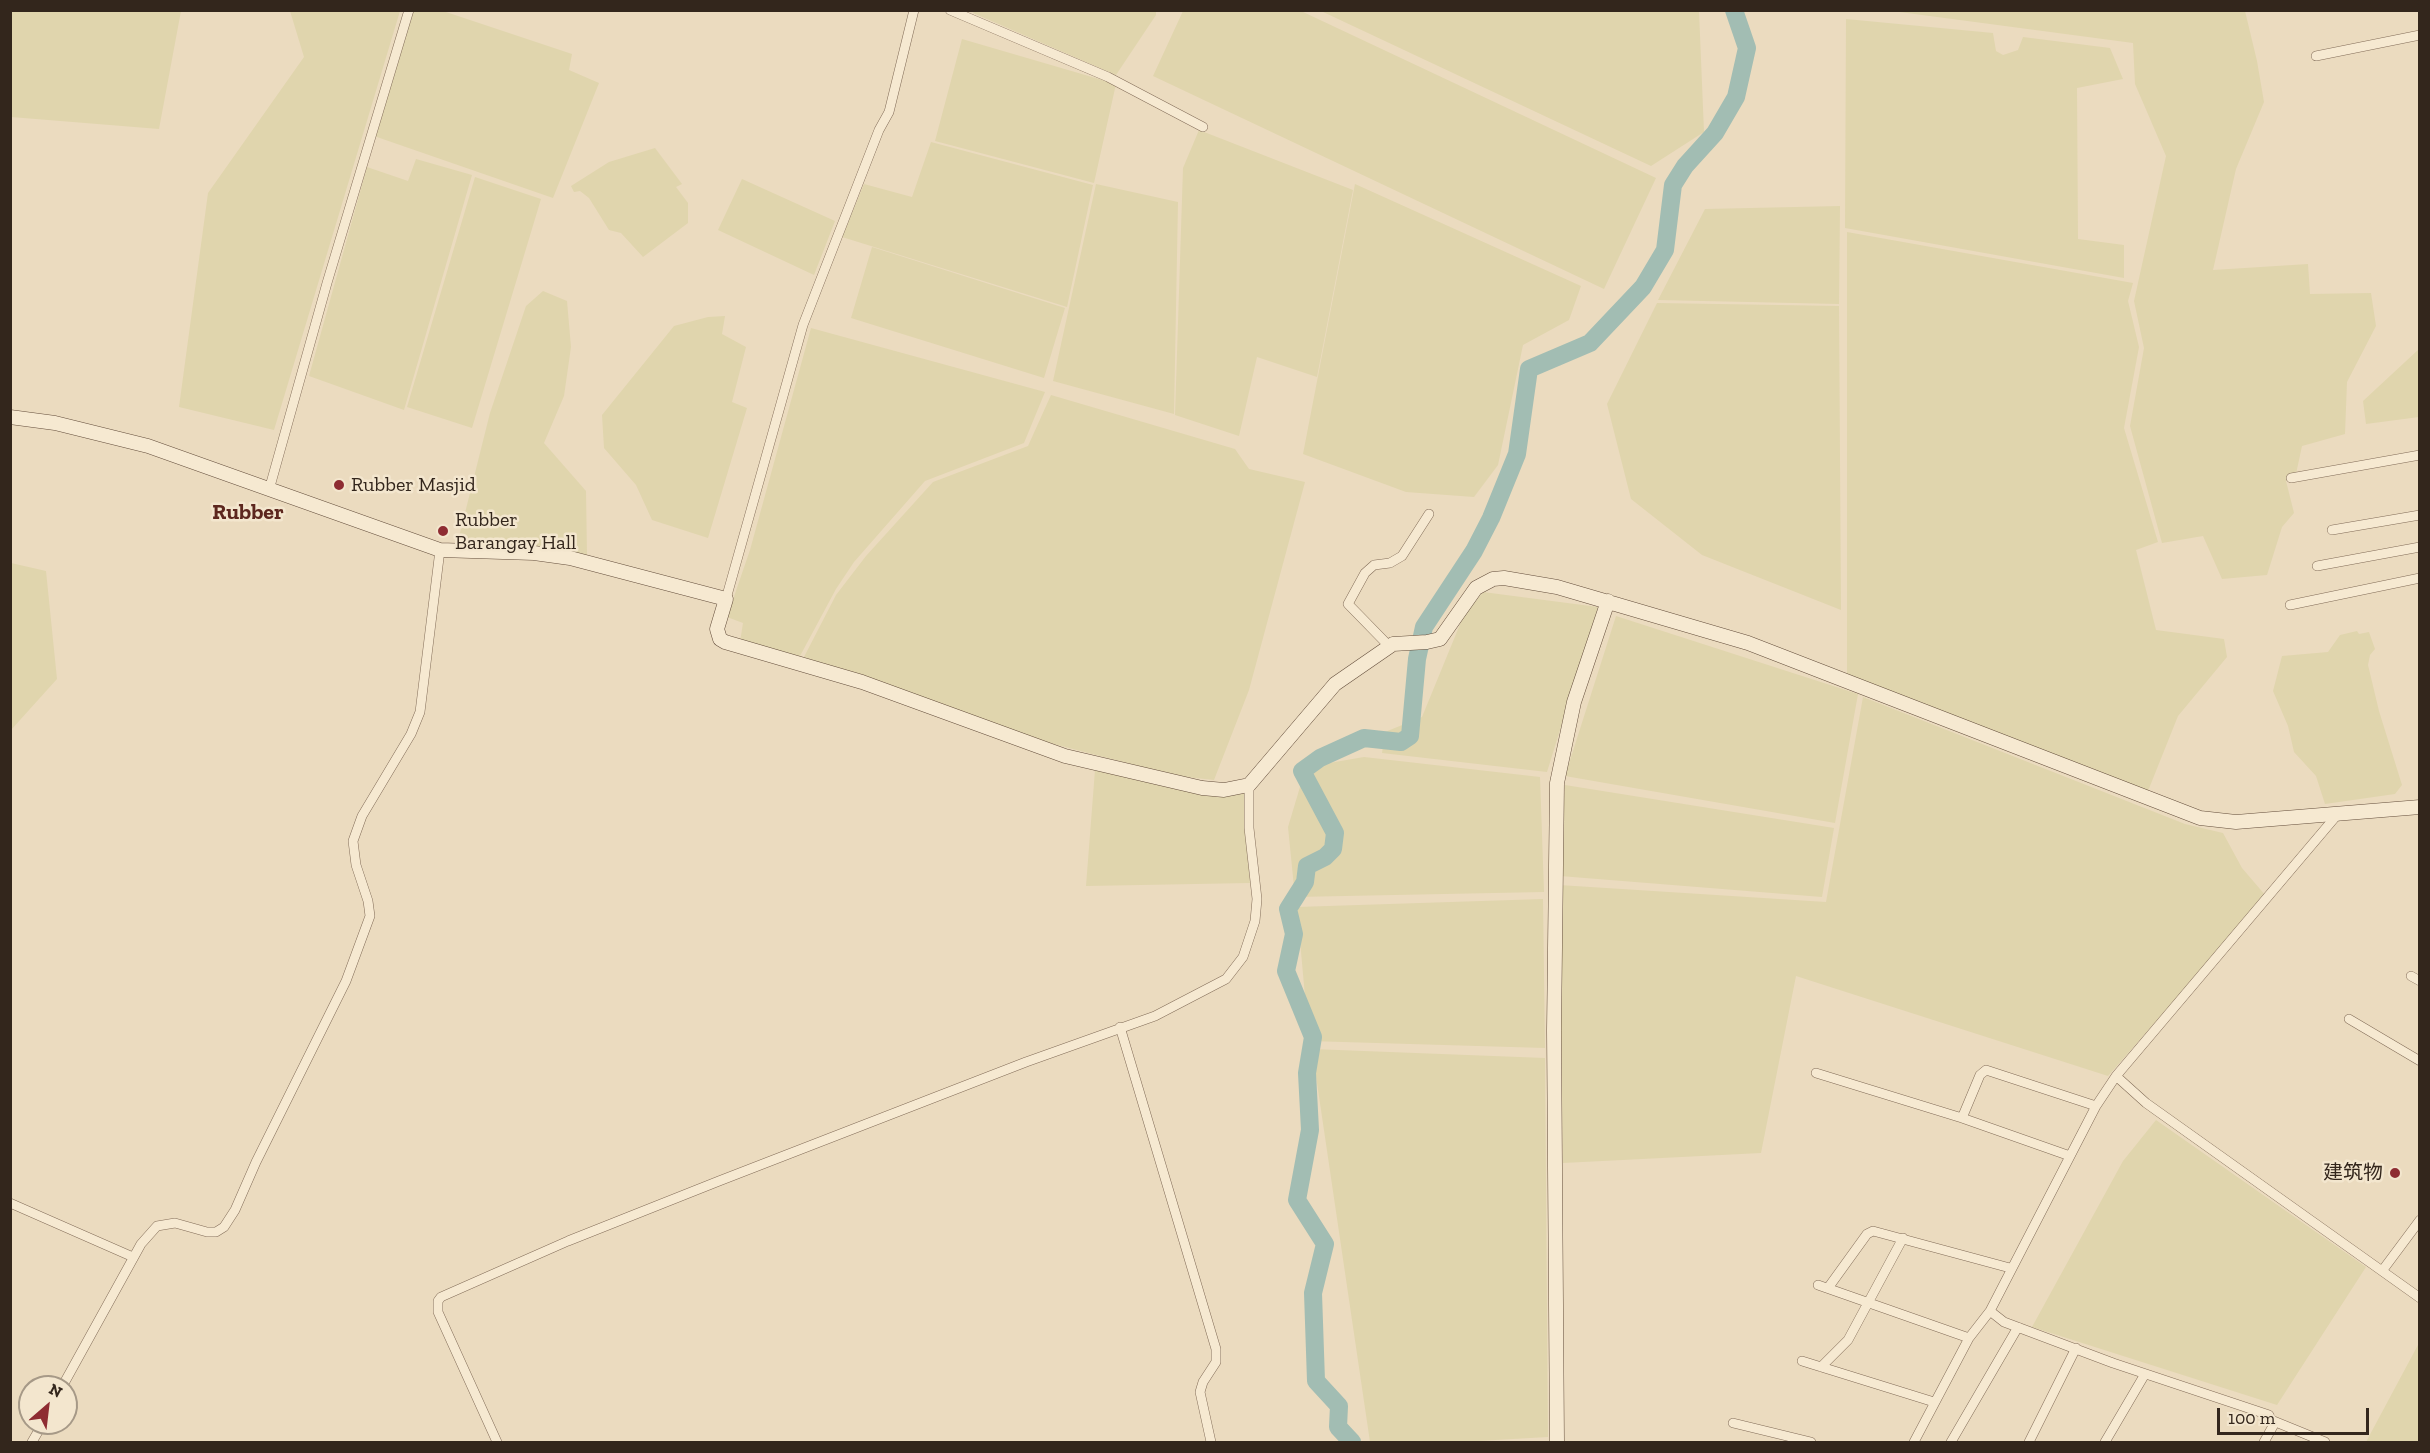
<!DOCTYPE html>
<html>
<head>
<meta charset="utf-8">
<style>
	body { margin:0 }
	#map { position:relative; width:2430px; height:1453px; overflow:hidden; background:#ebdbbf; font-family:"Zilla Slab",serif }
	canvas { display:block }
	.frame { position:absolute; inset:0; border:12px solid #33261c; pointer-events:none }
	.north { position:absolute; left:18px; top:1375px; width:60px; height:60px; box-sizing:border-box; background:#f3e6ce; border:2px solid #a69987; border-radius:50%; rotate:28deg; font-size:16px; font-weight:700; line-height:24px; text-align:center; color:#33261c }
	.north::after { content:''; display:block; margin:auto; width:21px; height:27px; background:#8e2c32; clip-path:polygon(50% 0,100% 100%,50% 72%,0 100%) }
	.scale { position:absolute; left:2217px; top:1408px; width:152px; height:27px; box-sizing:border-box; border:3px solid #33261c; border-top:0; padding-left:8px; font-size:18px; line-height:21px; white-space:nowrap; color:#33261c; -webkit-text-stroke:4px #f3e6ce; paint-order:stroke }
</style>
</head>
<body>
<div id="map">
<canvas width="2430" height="1453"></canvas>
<div class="frame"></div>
<div class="north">N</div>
<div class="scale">100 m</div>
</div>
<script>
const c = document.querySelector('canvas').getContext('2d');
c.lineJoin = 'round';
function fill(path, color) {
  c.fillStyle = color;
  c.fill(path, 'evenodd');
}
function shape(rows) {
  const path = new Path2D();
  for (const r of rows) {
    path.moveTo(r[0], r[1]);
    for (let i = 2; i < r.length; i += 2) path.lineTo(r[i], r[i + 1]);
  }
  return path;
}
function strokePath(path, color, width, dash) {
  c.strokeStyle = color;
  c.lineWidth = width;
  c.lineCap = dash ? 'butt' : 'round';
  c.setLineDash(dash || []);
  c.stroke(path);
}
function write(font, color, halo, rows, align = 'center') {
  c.font = font + ' "Zilla Slab","Noto Sans SC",serif';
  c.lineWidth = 5;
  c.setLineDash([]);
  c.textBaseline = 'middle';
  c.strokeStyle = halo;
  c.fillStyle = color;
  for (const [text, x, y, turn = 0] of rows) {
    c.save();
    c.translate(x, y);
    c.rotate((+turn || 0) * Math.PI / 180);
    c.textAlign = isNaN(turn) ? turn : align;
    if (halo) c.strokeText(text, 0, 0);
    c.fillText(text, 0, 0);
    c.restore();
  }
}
const farmland = shape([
	[975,10,1156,10,1156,15,1116,75,973,13],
	[10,11,181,11,159,129,11,117],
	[290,11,400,11,274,430,179,407,208,193,304,57],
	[413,11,443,11,572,54,569,70,599,83,553,198,374,136],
	[1183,11,1301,11,1656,178,1604,289,1153,76],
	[1321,11,1699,11,1704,132,1651,166],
	[1892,11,2245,11,2257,61,2264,102,2236,169,2213,270,2308,264,2310,294,2371,293,2376,326,2347,382,2345,434,2302,446,2296,474,2286,481,2294,513,2282,527,2267,575,2222,579,2203,536,2162,543,2130,426,2144,348,2134,301,2166,156,2135,84,2133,43],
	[1846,19,1993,33,1996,51,2003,55,2018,50,2023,37,2110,48,2123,79,2077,88,2078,239,2124,245,2124,278,1845,228],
	[962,39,1116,84,1094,183,935,141],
	[1199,130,1353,190,1317,377,1257,357,1239,436,1175,415,1183,168],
	[931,142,1093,185,1067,307,842,237,864,184,912,197],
	[655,148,682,184,676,187,688,203,688,223,643,257,621,233,609,230,589,198,580,191,574,192,571,186,609,162],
	[416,159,472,175,404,410,309,376,367,167,408,181],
	[475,177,541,199,472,428,407,407],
	[742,179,835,221,814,275,718,230],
	[1096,184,1178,202,1174,414,1053,381],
	[1355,184,1581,286,1569,320,1523,345,1498,465,1474,497,1406,492,1303,454],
	[1840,206,1839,304,1658,300,1705,209],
	[1847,232,2133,283,2128,301,2139,347,2124,428,2158,542,2136,550,2156,630,2224,639,2227,657,2178,716,2148,791,1847,674],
	[872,247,1065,308,1044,378,851,318],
	[543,291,567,301,571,347,564,396,544,443,586,491,587,555,514,546,457,545,490,413,526,306],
	[1657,303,1839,306,1841,610,1702,555,1631,499,1607,404],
	[725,316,722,334,746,347,732,402,747,408,708,538,652,520,636,485,604,448,602,415,674,326,708,317],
	[811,328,1045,392,1024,443,925,481,854,562,836,589,800,656,740,642,743,623,727,617,750,550],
	[2419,349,2419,417,2366,424,2363,401],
	[1051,395,1235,449,1249,469,1305,482,1249,690,1214,780,1177,776,1046,742,804,657,836,595,866,556,933,482,1028,446],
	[11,563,46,571,57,679,11,730],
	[1483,592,1598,607,1547,772,1382,753,1385,732,1422,717,1463,617],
	[1616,616,1858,694,1835,823,1565,776],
	[2357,631,2359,634,2369,632,2375,649,2370,655,2368,665,2379,711,2402,785,2395,794,2325,804,2316,776,2294,752,2288,726,2273,691,2282,656,2328,652,2340,635],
	[1863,697,2185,824,2223,833,2242,868,2266,896,2108,1076,1796,976,1761,1153,1563,1163,1559,885,1826,902],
	[1364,757,1540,777,1544,892,1295,897,1288,827,1306,767],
	[1095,770,1184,791,1244,791,1250,883,1086,886],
	[1565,785,1834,828,1822,897,1560,876],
	[1543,899,1545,1048,1309,1041,1297,907],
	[1312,1049,1545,1058,1548,1437,1461,1442,1370,1442],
	[2156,1120,2366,1267,2277,1405,2032,1327,2123,1161],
	[2419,1343,2419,1442,2366,1442]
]);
const river = shape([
	[1352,1442,1338,1427,1339,1406,1316,1381,1313,1293,1325,1244,1297,1200,1310,1130,1307,1073,1313,1037,1286,971,1294,934,1288,909,1305,882,1307,866,1325,857,1333,849,1335,833,1302,771,1320,758,1364,738,1401,742,1410,736,1417,659,1424,627,1474,551,1491,518,1517,454,1529,369,1590,343,1643,287,1665,250,1673,185,1685,166,1715,133,1736,97,1747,48,1734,10]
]);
const street = shape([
	[950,10,1108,77,1203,127],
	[2316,56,2420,35],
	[2291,478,2420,455],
	[269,490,327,283,409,10],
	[2332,530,2420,515],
	[2317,566,2420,547],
	[726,599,803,325,879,130,889,112,914,10],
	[2290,605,2420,578],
	[1389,646,1348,604,1365,573,1374,565,1390,563,1402,556,1429,514],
	[2411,976,2420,981],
	[2349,1019,2420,1061],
	[1120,1027,1216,1349,1216,1362,1203,1382,1200,1392,1211,1442],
	[1816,1073,1962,1118,2070,1156],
	[2116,1076,2146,1103,2420,1298],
	[1962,1118,1980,1075,1986,1070,2096,1106],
	[10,1203,133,1257],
	[2382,1271,2420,1220],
	[1818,1285,1969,1338],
	[1828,1288,1867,1234,1873,1231,2010,1268],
	[1990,1311,2004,1322,2113,1363,2269,1415,2273,1426,2264,1442],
	[1802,1361,1934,1402],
	[1821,1367,1848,1340,1903,1238],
	[62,1387,141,1244,157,1226,175,1223,207,1232,216,1232,224,1227,235,1210,256,1162,346,981,370,916,368,901,356,865,353,841,362,816,411,734,420,712,440,550],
	[2271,1420,2325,1442],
	[1733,1423,1811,1442],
	[32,1442,43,1423],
	[497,1442,438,1312,438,1301,441,1297,568,1241,719,1181,1026,1062,1155,1016,1226,979,1243,957,1255,921,1257,899,1249,828,1249,785],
	[1914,1442,1969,1338,1990,1311,2096,1106,2116,1076,2337,815],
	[1951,1442,2018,1327],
	[2029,1442,2076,1348],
	[2105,1442,2145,1374]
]);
const secondary = shape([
	[10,417,55,423,148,446,440,550,534,553,570,558,726,599,717,629,720,639,725,642,862,682,1065,756,1202,788,1224,790,1249,785,1335,684,1393,644,1427,642,1440,639,1476,588,1493,579,1504,578,1557,587,1748,643,2200,818,2236,822,2420,807],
	[1557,1442,1554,1030,1557,783,1574,702,1608,601]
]);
const markers = [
	[339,485,6,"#8e2c32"],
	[443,531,6,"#8e2c32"],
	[2395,1173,6,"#8e2c32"]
];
const poiNames = [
	["Rubber Masjid",351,485],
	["Rubber",455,520],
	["Barangay Hall",455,543],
	["建筑物",2383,1173,"right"]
];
const quarterNames = [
	["Rubber",248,513]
];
fill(farmland, '#e0d5ad');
strokePath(river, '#a2bdb3', 18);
strokePath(street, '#826c58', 10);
strokePath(secondary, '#644e3c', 15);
strokePath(street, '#f6e9d1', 9);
strokePath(secondary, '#f6e9d1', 14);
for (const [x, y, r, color] of markers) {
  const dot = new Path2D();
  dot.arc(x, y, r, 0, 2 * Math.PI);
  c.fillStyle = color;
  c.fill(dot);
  strokePath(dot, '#f3e6ce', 2);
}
write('20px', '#33261c', '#f3e6ce', poiNames, 'left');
write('bold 22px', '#5d271e', '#f3e6ce', quarterNames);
</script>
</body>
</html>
